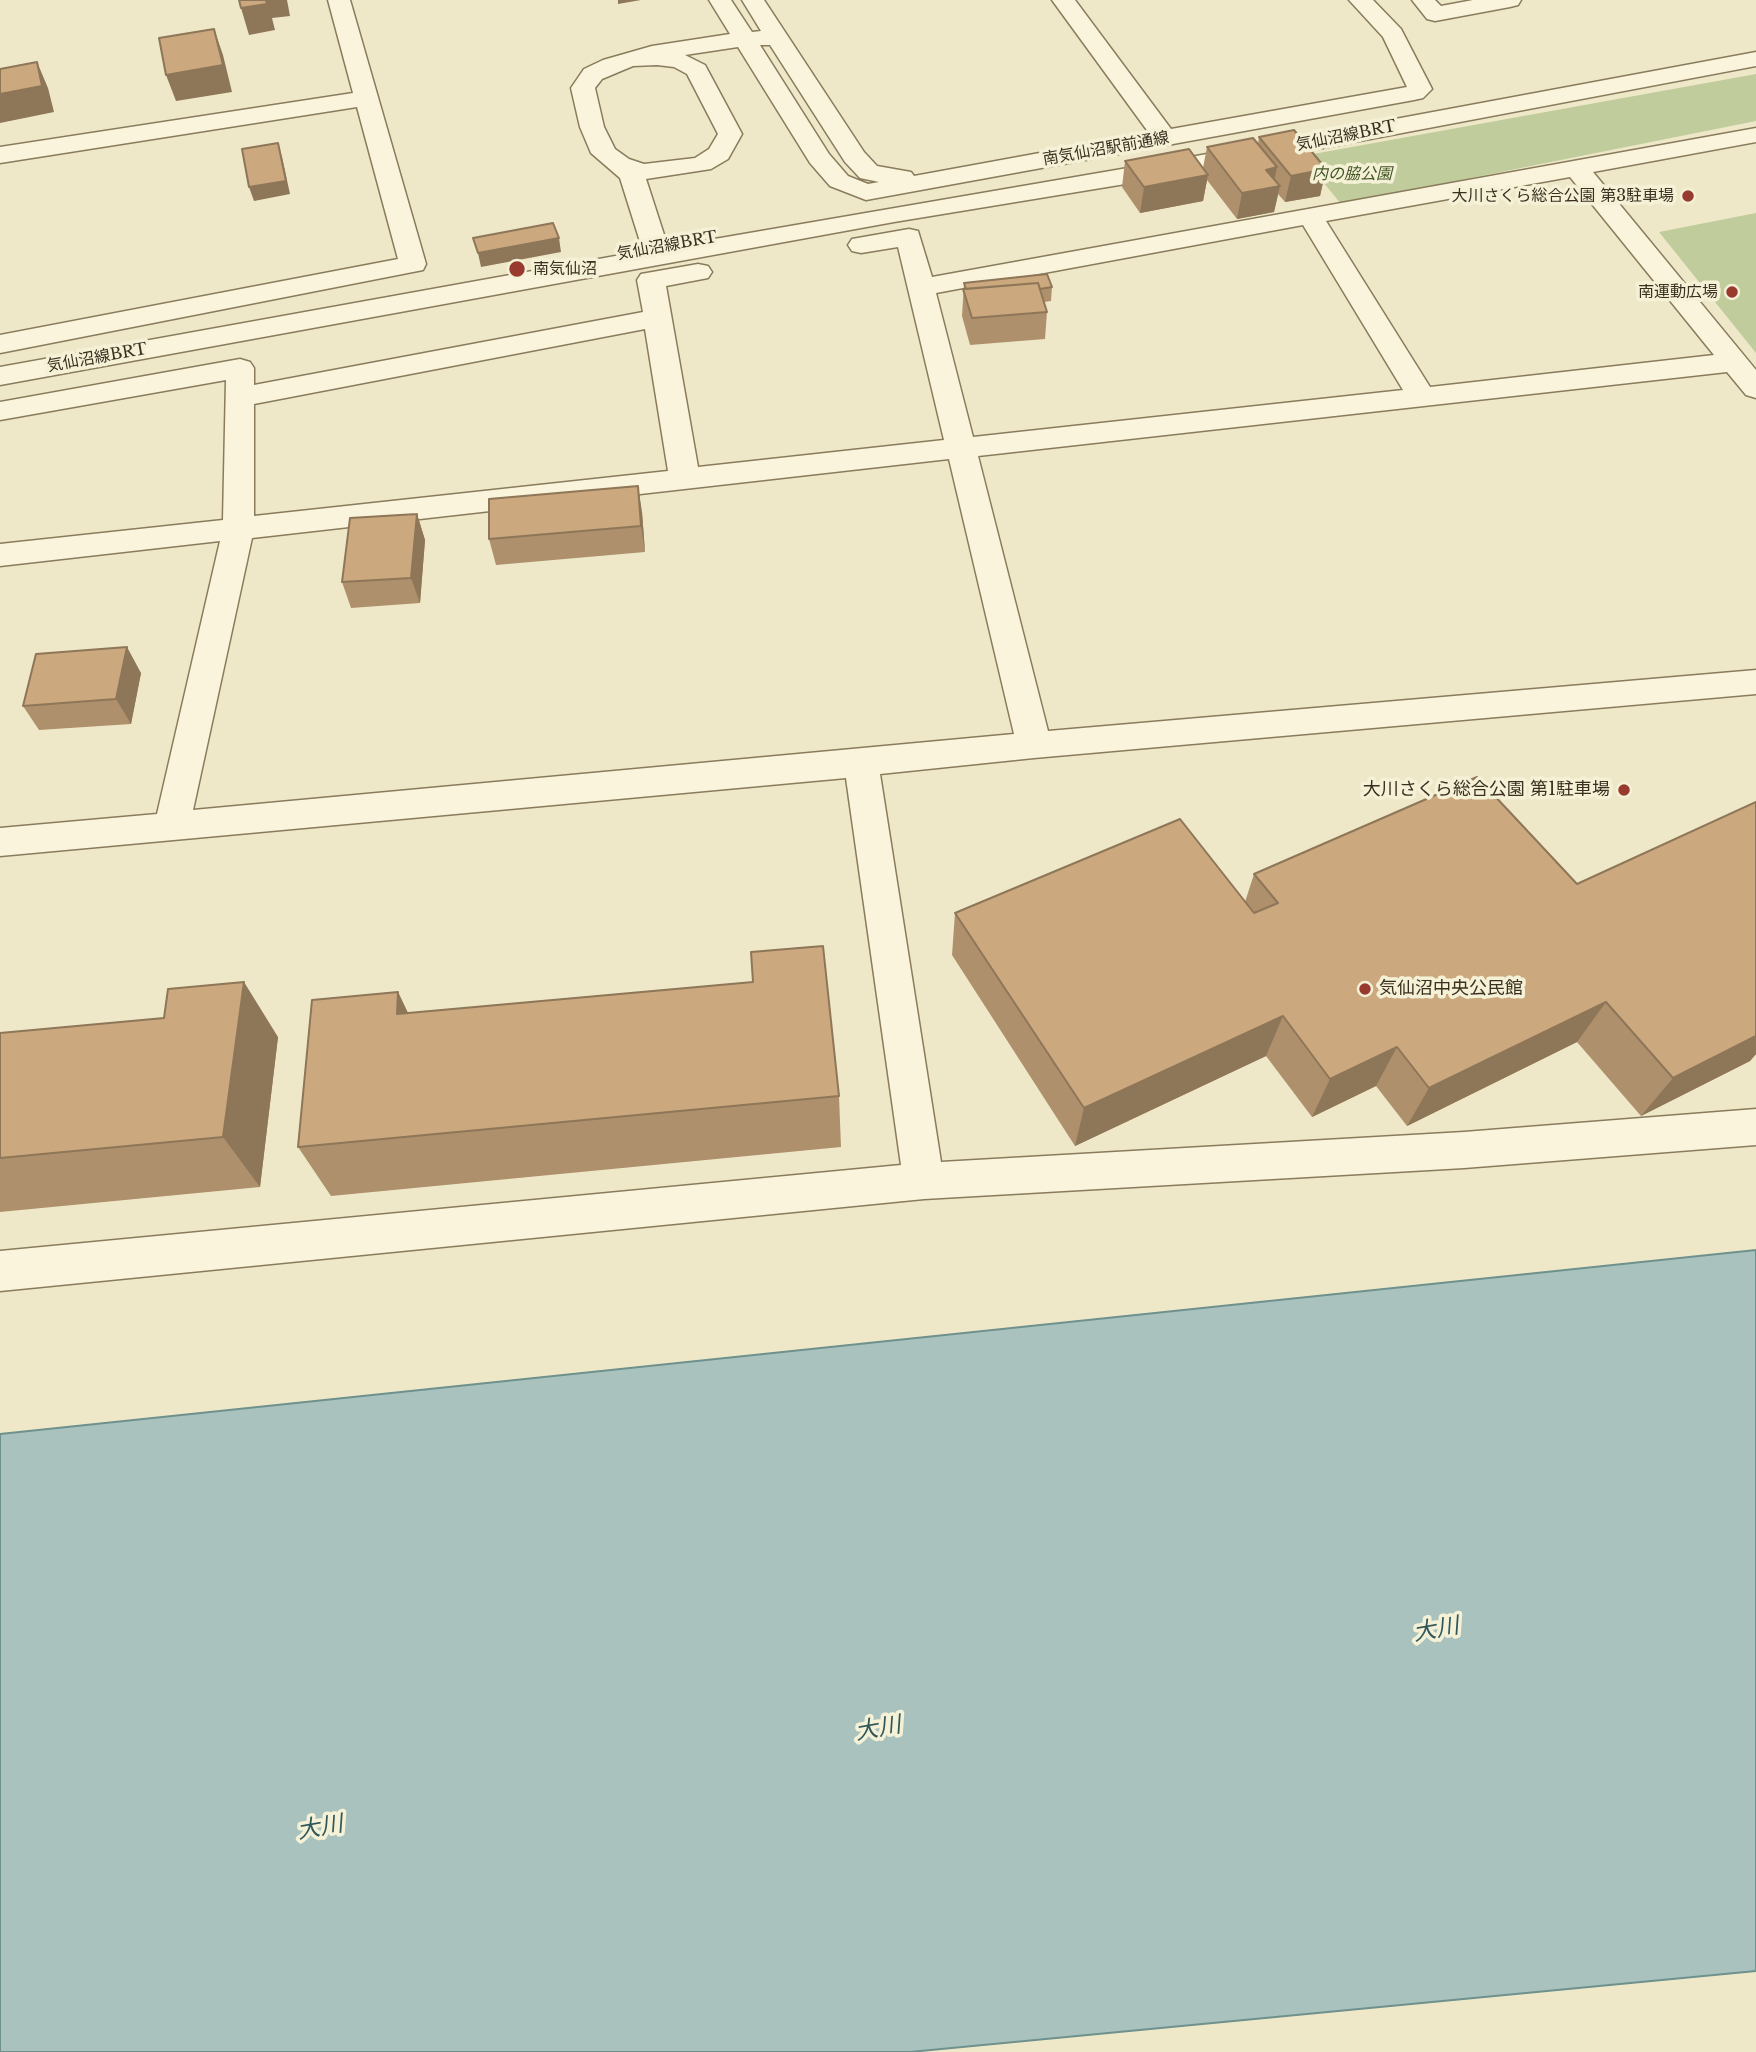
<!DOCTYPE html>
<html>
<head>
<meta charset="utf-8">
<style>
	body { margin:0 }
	canvas { display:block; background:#eee8c8 }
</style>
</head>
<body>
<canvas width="1756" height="2052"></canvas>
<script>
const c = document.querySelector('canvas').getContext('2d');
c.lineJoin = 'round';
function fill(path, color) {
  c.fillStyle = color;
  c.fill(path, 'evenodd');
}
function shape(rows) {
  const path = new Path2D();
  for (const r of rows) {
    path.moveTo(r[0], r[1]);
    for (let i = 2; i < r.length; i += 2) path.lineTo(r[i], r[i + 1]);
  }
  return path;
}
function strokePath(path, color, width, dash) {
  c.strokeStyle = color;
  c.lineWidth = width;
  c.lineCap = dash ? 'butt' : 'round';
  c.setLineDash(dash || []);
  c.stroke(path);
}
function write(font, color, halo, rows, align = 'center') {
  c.font = font + ' "Libre Baskerville","Noto Sans JP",serif';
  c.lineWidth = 7;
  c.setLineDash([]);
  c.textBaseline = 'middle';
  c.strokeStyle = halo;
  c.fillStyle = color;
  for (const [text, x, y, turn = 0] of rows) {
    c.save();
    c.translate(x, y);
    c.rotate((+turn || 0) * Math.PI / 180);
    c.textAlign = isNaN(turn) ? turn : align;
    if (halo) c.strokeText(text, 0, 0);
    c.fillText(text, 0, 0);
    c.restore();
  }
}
const green = shape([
	[1756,74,1756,121,1341,204,1302,156],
	[1756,213,1756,353,1659,232]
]);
const water = shape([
	[1756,1250,1756,1971,910,2052,0,2052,0,1434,1756,1250]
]);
const minor = shape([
	[328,0,350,0,426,264,423,270,0,353,0,335,398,259,357,107,0,163,0,147,353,93,328,0],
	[709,0,731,0,752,32,761,31,742,0,764,0,864,152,877,166,911,172,914,176,1149,133,1052,0,1075,0,1171,129,1407,87,1383,37,1349,0,1373,0,1401,29,1432,89,1423,98,1414,100,866,200,830,186,810,163,738,47,685,55,705,65,742,134,728,159,711,169,646,179,668,247,1180,159,1756,52,1756,66,1180,175,894,222,0,385,0,367,643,251,620,178,591,153,580,127,571,88,584,69,603,60,652,46,730,34,709,0],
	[760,45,770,45,845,162,860,178,879,182,868,184,848,176,829,154,760,45],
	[657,65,674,67,687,74,718,134,709,149,695,158,644,164,629,159,615,149,604,127,595,88,602,79,633,66,657,65],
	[1412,0,1435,0,1441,6,1473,0,1521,0,1518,5,1510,7,1435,21,1427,19,1412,0],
	[1756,128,1756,142,1593,172,1756,370,1756,398,1746,395,1727,372,978,456,1048,731,1756,670,1756,694,1034,758,880,774,941,1162,1464,1132,1756,1109,1756,1145,1464,1168,924,1199,0,1291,0,1251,901,1165,846,778,0,856,0,828,157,814,220,541,0,566,0,544,223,520,226,380,0,420,0,402,240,359,250,362,254,368,254,385,643,312,637,280,641,274,698,264,708,266,712,272,708,278,666,286,698,467,944,440,898,247,861,253,852,251,848,245,852,239,909,229,918,231,932,277,1756,128],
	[1570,177,1714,355,1430,387,1326,221,1570,177],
	[1303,225,1403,390,973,437,936,293,1303,225],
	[645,329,668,471,254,516,254,404,645,329],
	[949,459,1014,734,193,810,252,538,949,459]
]);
const wall = shape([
	[1259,137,1326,169,1320,196,1285,202,1278,194,1274,212,1237,219,1207,180,1203,201,1140,213,1122,187,1125,161,1203,168,1207,147,1258,144],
	[964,283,1052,287,1051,301,1044,302,1047,312,1045,339,970,345,962,316],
	[642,512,645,552,496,565,489,539],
	[417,514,425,540,420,603,351,608,342,582],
	[141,673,131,724,39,730,23,706],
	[1756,802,1756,1054,1750,1061,1641,1116,1577,1042,1407,1126,1376,1086,1312,1117,1266,1056,1075,1146,952,955,955,913,1245,902,1254,874,1577,884],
	[398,992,408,1013,839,1096,841,1147,331,1196,298,1147],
	[164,1018,278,1037,260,1187,0,1212,0,1033]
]);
const shadedWall = shape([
	[266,0,287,0,290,16,272,18,275,30,249,35,241,8],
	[618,0,641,0,618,4],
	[214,29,223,55,232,92,176,101,166,75],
	[37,62,48,88,54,112,0,123,0,94],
	[278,143,282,157,290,194,254,201,249,187],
	[1277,167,1273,187,1280,186,1274,212,1237,219,1242,193,1266,170],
	[1326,169,1320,196,1285,202,1291,176],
	[1208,175,1203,201,1140,213,1144,187],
	[559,238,561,252,481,267,478,253],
	[638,486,642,512,645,552,641,526],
	[417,514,425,540,420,603,411,578],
	[127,647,141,673,131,724,116,699],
	[244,982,278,1037,260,1187,223,1137],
	[398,992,424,1047,397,1014],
	[1606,1002,1577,1042,1407,1126,1429,1088],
	[1283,1016,1266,1056,1075,1146,1084,1108],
	[1756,1036,1756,1054,1750,1061,1641,1116,1673,1078],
	[1397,1047,1376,1086,1312,1117,1330,1079]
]);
const building = shape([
	[239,0,266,0,267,4,241,8,239,0],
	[214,29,223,65,166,75,159,38,214,29],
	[37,62,42,86,0,94,0,69,37,62],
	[1294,130,1326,169,1291,176,1259,137,1294,130],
	[1253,138,1277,167,1266,170,1280,186,1242,193,1207,147,1253,138],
	[278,143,286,181,249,187,242,149,278,143],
	[1189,149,1208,175,1144,187,1125,161,1189,149],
	[553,223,559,238,478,253,473,238,553,223],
	[1047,274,1052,287,1040,289,1038,283,966,289,964,283,1047,274],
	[1038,283,1047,312,972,318,963,289,1038,283],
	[638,486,641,526,489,539,489,499,638,486],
	[417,514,411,578,342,582,350,518,417,514],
	[127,647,116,699,23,706,36,654,127,647],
	[1477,777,1577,884,1756,802,1756,1036,1673,1078,1606,1002,1429,1088,1397,1047,1330,1079,1283,1016,1084,1108,955,913,1180,819,1254,913,1278,903,1254,874,1477,777],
	[823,946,839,1096,298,1147,312,1000,398,992,397,1014,753,982,751,952,823,946],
	[244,982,223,1137,0,1158,0,1033,164,1018,168,989,244,982]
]);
const markers = [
	[1688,196,7,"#983b2e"],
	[517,269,9,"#983b2e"],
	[1732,292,7,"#983b2e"],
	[1624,790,7,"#983b2e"],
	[1365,989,7,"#983b2e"]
];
const farStreetnames = [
	["気仙沼線BRT",1346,136,-11],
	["南気仙沼駅前通線",1106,149,-10],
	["気仙沼線BRT",667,246,-10],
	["気仙沼線BRT",97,358,-10]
];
const farParknames = [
	["内の脇公園",1352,174]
];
const farPoinames = [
	["大川さくら総合公園 第3駐車場",1674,196],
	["南気仙沼",533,269,"left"],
	["南運動広場",1718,292]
];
const poiNames = [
	["大川さくら総合公園 第1駐車場",1610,790],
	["気仙沼中央公民館",1379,989,"left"]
];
const nearWaternames = [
	["大川",1436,1630,-10],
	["大川",878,1729,-10],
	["大川",320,1828,-10]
];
fill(green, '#c0cc9b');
fill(water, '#a9c2be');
strokePath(water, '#6f918d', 2);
strokePath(minor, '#8a7b5d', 3);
fill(minor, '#f9f4db');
fill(wall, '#af906c');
fill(shadedWall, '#8e7658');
fill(building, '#cba87e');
strokePath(building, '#8e7658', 2);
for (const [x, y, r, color] of markers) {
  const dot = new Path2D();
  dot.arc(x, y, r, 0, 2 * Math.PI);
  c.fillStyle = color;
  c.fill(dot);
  strokePath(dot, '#f5f1d7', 2.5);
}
write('16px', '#3b3020', '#f5f1d7', farStreetnames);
write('italic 16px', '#455727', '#f5f1d7', farParknames);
write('16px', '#3b3020', '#f5f1d7', farPoinames, 'right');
write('18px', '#3b3020', '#f5f1d7', poiNames, 'right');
write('italic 23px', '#30575a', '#f5f1d7', nearWaternames);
</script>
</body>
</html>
